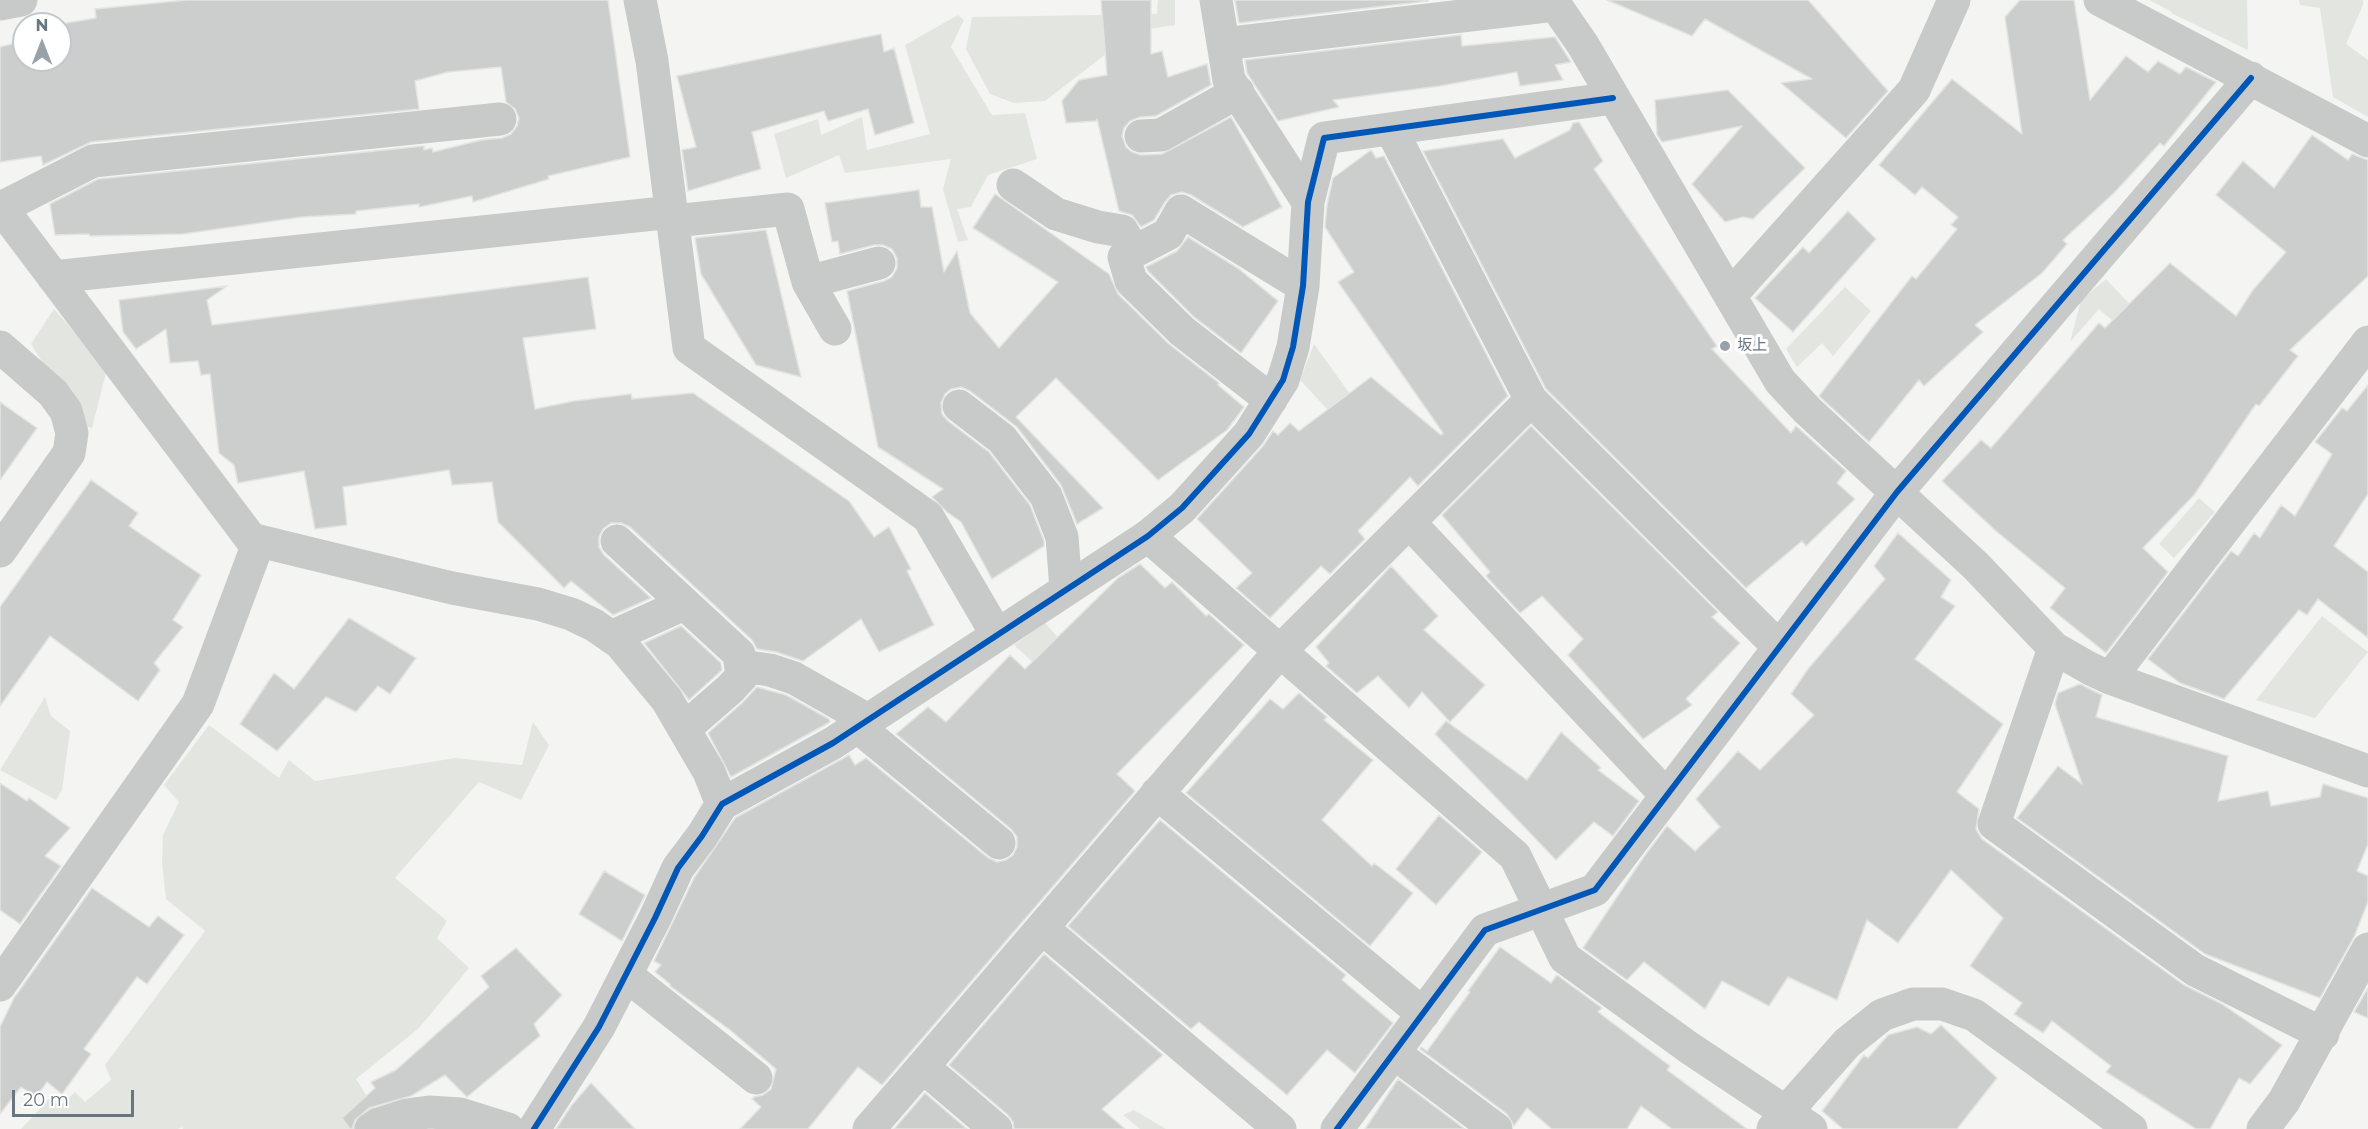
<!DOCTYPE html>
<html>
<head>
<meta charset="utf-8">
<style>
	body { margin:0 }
	#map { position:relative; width:2368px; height:1129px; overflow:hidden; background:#f4f4f3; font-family:Montserrat,sans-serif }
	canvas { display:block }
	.north { position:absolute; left:12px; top:12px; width:60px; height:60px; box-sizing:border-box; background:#fff; border:2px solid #c2c8cc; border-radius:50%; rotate:0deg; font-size:16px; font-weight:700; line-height:24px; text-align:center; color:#677680 }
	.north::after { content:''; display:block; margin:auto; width:21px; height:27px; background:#98a2a8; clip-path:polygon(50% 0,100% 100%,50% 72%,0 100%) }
	.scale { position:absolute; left:12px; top:1090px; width:122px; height:27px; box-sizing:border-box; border:3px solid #677680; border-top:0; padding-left:8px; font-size:18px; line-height:21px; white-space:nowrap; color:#677680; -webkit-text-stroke:4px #fff; paint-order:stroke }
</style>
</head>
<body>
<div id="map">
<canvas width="2368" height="1129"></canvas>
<div class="north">N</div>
<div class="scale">20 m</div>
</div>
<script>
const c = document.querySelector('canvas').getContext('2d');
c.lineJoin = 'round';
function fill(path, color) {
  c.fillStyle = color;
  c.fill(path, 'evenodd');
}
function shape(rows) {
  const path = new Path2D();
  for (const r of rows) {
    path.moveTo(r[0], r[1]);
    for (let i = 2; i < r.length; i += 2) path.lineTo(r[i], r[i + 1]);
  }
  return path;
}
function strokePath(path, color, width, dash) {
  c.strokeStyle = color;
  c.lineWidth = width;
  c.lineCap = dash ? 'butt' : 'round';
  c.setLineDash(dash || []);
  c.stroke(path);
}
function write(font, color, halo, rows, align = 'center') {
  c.font = font + ' Montserrat,"Noto Sans JP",sans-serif';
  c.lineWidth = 6;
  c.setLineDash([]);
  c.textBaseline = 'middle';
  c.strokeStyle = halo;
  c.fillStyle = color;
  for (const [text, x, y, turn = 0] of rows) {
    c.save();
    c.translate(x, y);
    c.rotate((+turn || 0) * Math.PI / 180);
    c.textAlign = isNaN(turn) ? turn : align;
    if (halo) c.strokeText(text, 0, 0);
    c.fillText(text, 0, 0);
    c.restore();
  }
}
const green = shape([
	[1158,0,1175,0,1175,25,1136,31,1045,101,1014,103,990,94,966,49,972,17,1157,14],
	[2149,0,2247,0,2248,50,2171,13,2172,12],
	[2299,0,2363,0,2363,5,2346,44,2368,60,2368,117,2333,97,2320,8,2300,5],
	[958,15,964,20,951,47,992,115,1025,113,1037,159,988,175,971,207,957,209,968,240,958,242,943,189,951,159,845,173,839,155,786,178,774,134,818,119,821,135,862,117,867,150,930,134,905,45],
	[2106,279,2169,346,2159,362,2099,309,2070,342,2081,300],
	[1845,287,1871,311,1833,356,1822,343,1797,367,1786,349],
	[54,309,107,369,92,428,81,425,31,344],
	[1314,344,1361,409,1342,425,1300,380],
	[2199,498,2215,512,2174,558,2159,544],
	[2322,616,2368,652,2315,718,2256,700],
	[1045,623,1085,668,1080,706,1014,645],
	[45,697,51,716,70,731,62,790,56,800,0,770],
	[533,722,549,745,521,800,479,782,395,878,447,921,437,938,469,968,419,1028,356,1079,377,1112,355,1129,183,1129,182,1127,178,1129,21,1129,49,1099,60,1106,75,1092,85,1102,111,1080,105,1065,205,931,166,899,162,863,163,835,179,802,164,785,209,725,279,778,289,760,315,781,455,758,522,765],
	[1134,1110,1166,1129,1140,1129,1123,1115]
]);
const building = shape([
	[187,0,608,0,630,157,548,176,549,179,473,202,472,196,419,207,419,204,356,211,356,214,302,217,183,234,90,236,89,234,55,235,50,204,98,179,424,146,424,150,432,148,433,152,481,140,502,138,511,134,517,126,519,118,515,109,506,102,501,67,448,72,415,81,419,109,91,142,43,165,41,156,0,162,0,47,24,41,24,60,60,60,60,24,96,18,95,9,187,0],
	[1101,0,1151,0,1151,54,1162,51,1168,77,1207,64,1211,85,1156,116,1140,117,1130,121,1124,128,1122,136,1126,147,1132,152,1141,155,1162,154,1231,117,1282,207,1243,227,1191,195,1182,192,1171,195,1165,202,1154,220,1141,227,1132,215,1119,211,1097,119,1096,121,1066,123,1062,101,1079,80,1107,75,1101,0],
	[1235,0,1428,0,1428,1,1239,23,1235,0],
	[1607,0,1808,0,1888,91,1846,138,1781,83,1812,79,1705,19,1692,36,1607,0],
	[2020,0,2074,0,2090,100,2126,56,2148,72,2158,61,2180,74,2186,67,2216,82,2164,146,2160,143,2115,192,2063,240,2067,244,2042,273,1975,325,1983,332,1924,386,1919,380,1869,442,1819,396,1912,276,1916,279,1957,229,1951,225,1958,217,1922,187,1915,195,1879,165,1952,79,2022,134,2005,17,2020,0],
	[881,34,884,52,894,48,914,123,875,135,868,109,828,121,824,111,752,132,761,169,688,191,682,150,696,147,677,76,881,34],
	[1461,35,1462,46,1555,37,1571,62,1555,65,1563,80,1520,86,1517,72,1440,86,1333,100,1339,107,1278,121,1247,73,1245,60,1461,35],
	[1728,90,1805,168,1753,219,1743,217,1725,222,1692,184,1742,126,1662,142,1657,135,1655,100,1728,90],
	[1579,122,1603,161,1594,169,1717,346,1712,349,1791,433,1796,426,1846,471,1837,483,1855,499,1806,546,1802,541,1746,588,1546,389,1423,151,1503,139,1515,158,1570,130,1573,123,1579,122],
	[2312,135,2348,160,2352,154,2368,160,2368,276,2290,350,2298,356,2259,406,2256,404,2194,495,2143,548,2168,572,2106,653,2050,608,2065,588,1996,531,1942,481,1981,440,1991,448,2099,323,2105,328,2170,263,2236,316,2253,290,2286,252,2216,195,2243,161,2274,188,2312,135],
	[1371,150,1376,158,1384,156,1508,396,1418,486,1410,477,1358,531,1365,539,1330,574,1321,566,1270,618,1236,588,1252,573,1197,519,1263,446,1273,431,1278,435,1290,423,1299,431,1371,377,1441,435,1443,433,1338,282,1354,272,1325,227,1327,205,1333,178,1371,150],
	[919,190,921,207,932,207,944,272,957,251,970,313,999,348,1058,282,973,228,995,194,1109,274,1118,294,1169,344,1219,383,1218,385,1244,407,1227,430,1158,480,1056,378,1016,417,1103,508,1077,524,1061,485,1017,427,970,391,961,387,951,389,945,394,941,403,942,414,948,421,989,452,1030,505,1044,541,1044,546,992,579,961,522,947,512,932,497,943,489,878,447,847,291,884,281,892,277,897,268,897,258,892,249,883,245,874,245,840,254,838,241,832,242,825,203,919,190],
	[1848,211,1876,239,1793,332,1755,298,1803,247,1809,253,1848,211],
	[766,230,783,302,801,377,756,365,701,274,695,238,766,230],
	[1188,237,1239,269,1278,301,1241,353,1194,317,1148,271,1146,267,1177,251,1188,237],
	[588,277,596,329,523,338,535,409,574,401,631,394,632,399,693,393,849,501,874,537,889,527,911,569,907,571,934,625,879,652,861,619,803,661,776,652,757,649,752,640,630,527,621,523,611,523,603,529,599,537,599,547,604,555,651,598,613,615,571,581,564,588,498,522,492,482,452,485,449,470,343,487,347,525,315,529,304,471,238,483,234,465,219,453,210,374,201,375,198,361,170,363,166,329,136,349,123,332,119,300,227,286,207,300,212,325,588,277],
	[2368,385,2368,494,2334,546,2368,572,2368,638,2318,599,2307,615,2299,610,2224,699,2180,683,2148,659,2231,551,2238,556,2254,533,2260,538,2281,505,2295,516,2332,454,2315,442,2342,408,2347,411,2368,385],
	[0,402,37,428,0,480,0,402],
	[1531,426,1718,612,1712,617,1740,643,1686,699,1692,705,1643,739,1568,655,1583,639,1542,596,1520,613,1486,576,1490,572,1442,515,1531,426],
	[91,480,138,513,129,526,201,575,173,620,183,627,154,663,160,670,138,701,50,636,0,706,0,607,91,480],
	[1898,533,1951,580,1941,597,1955,606,1915,659,2003,724,1957,792,1979,809,1976,829,1982,839,2184,985,2222,1004,2282,1045,2250,1084,2239,1078,2210,1129,2196,1129,2106,1072,2111,1066,2052,1021,2043,1033,2014,1014,2022,1003,1970,966,2003,918,1951,870,1898,943,1867,920,1837,1000,1788,977,1769,1006,1722,981,1705,1009,1644,962,1627,980,1583,948,1643,858,1667,826,1695,851,1720,827,1696,799,1738,751,1760,770,1814,715,1791,694,1808,669,1885,579,1874,566,1898,533],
	[1140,564,1165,588,1172,582,1206,616,1209,614,1244,645,1117,774,1135,791,882,1085,858,1067,808,1129,740,1129,761,1107,752,1099,754,1097,763,1095,771,1089,776,1069,730,1030,670,986,670,984,655,972,661,965,654,961,694,878,735,818,849,755,855,765,866,758,987,857,997,862,1006,860,1013,855,1017,847,1017,837,1011,829,896,734,928,707,946,722,1010,655,1025,669,1118,578,1140,564],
	[1391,566,1438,616,1424,630,1485,685,1450,722,1422,692,1409,708,1378,676,1357,693,1326,666,1329,663,1316,647,1391,566],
	[349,618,416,658,390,694,378,686,356,712,326,697,277,751,240,724,274,673,294,689,349,618],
	[681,626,721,663,722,670,689,700,644,643,681,626],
	[2080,684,2102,695,2096,717,2228,756,2218,801,2268,791,2271,806,2320,797,2323,784,2368,798,2368,844,2357,871,2368,876,2368,902,2354,937,2320,998,2205,954,2017,818,2058,766,2082,784,2055,704,2058,693,2080,684],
	[757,687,786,695,829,719,830,722,731,777,708,733,742,703,757,687],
	[1299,693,1327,717,1324,720,1373,760,1322,820,1372,866,1374,863,1413,893,1370,946,1186,793,1270,699,1283,709,1299,693],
	[1446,721,1527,780,1561,732,1601,768,1598,770,1639,801,1613,836,1594,822,1556,860,1435,734,1446,721],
	[0,783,27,801,29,798,70,828,45,856,61,866,20,924,0,910,0,783],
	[1439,815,1482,852,1436,905,1396,869,1439,815],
	[1160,820,1346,975,1342,980,1393,1023,1355,1073,1327,1050,1287,1095,1199,1022,1191,1029,1068,926,1160,820],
	[604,871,645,895,622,941,579,914,604,871],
	[92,888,149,927,158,916,184,935,147,984,137,977,84,1049,91,1054,62,1094,47,1082,36,1097,21,1087,0,1114,0,1027,14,998,92,888],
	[1500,947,1551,983,1557,975,1602,1008,1598,1012,1670,1066,1667,1070,1747,1129,1672,1129,1641,1106,1627,1129,1552,1129,1527,1108,1514,1126,1507,1114,1420,1049,1421,1047,1427,1051,1470,992,1468,991,1500,947],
	[516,948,562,995,534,1024,540,1036,467,1097,445,1075,411,1096,369,1108,355,1120,352,1129,350,1129,342,1118,375,1088,371,1082,396,1070,489,987,481,976,516,948],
	[1044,954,1163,1055,1102,1109,1125,1129,1014,1129,1013,1122,1008,1115,949,1065,1044,954],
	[2368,988,2368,1018,2354,1012,2368,988],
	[1941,1025,1997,1078,1957,1129,1843,1129,1822,1111,1864,1055,1868,1058,1888,1035,1917,1027,1931,1034,1941,1025],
	[1398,1079,1465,1129,1365,1129,1398,1079],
	[591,1083,635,1129,556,1129,571,1106,591,1083],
	[925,1093,967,1129,894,1129,925,1093]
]);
const minor = shape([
	[640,0,652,61,689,348,928,517,997,635],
	[1216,0,1229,80,1308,202],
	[1552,0,1583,45,1780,381,1807,410,1976,566,2054,648,2089,668,2110,678,2368,771],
	[2100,0,2368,141],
	[0,4,21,0],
	[1223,44,1555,5],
	[1391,129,1531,400,1779,647],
	[1141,136,1161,135,1238,92],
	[1013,185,1056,214,1098,227,1122,231,1134,251],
	[0,206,251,539,452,588,538,604,571,614,594,625,620,643,667,700,709,772,722,804],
	[1,208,93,161,500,119],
	[674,221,788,209,808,282,835,329],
	[53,277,673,212],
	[808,282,879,263],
	[1730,296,1914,90,1954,0],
	[0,347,53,393,66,411,72,433,69,453,0,551],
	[1271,400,1182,331,1131,281,1124,257,1168,234,1181,211,1303,286],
	[959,406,1002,439,1046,496,1062,537,1066,589],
	[1409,522,1666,795],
	[1148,536,1515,856,1565,958,1688,1047,1811,1129],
	[617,541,739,654,742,676,730,689,684,729],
	[611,637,684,604],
	[2054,648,1994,824,2195,970,2323,1034],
	[741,666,770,670,794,678,868,720],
	[2110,678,2368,342],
	[858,727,999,843],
	[1157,793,1423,1014],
	[1042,928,1280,1129],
	[626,975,756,1078],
	[0,985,198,704,259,541],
	[1394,1053,1496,1129],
	[923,1067,996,1129],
	[371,1129,379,1124,407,1115,429,1112,460,1114,508,1129],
	[534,1129,599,1027,655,918,678,868,702,836,722,804,833,743,1148,536,1182,508,1249,434,1283,380,1293,347,1303,286,1308,202,1324,138,1613,98],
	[869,1129,1280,651,1531,400],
	[1337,1129,1485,930,1595,890,1897,492,2251,78],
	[1773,1129,1785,1113,1847,1043,1882,1015,1913,1004,1942,1004,1974,1015,2131,1129],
	[2263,1129,2284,1101,2368,949]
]);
const cycleway = shape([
	[534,1129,599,1027,655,918,678,868,702,836,722,804,833,743,1148,536,1182,508,1249,434,1283,380,1293,347,1303,286,1308,202,1324,138,1613,98],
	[1337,1129,1485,930,1595,890,1897,492,2251,78]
]);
const markers = [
	[1725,346,6,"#98a2a8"]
];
const poiNames = [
	["坂上",1737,346]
];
fill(green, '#e3e6e0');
fill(building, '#cccdcd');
strokePath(building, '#e3e3e2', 1.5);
strokePath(minor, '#c8caca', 33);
strokePath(cycleway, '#0057b8', 6);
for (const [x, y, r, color] of markers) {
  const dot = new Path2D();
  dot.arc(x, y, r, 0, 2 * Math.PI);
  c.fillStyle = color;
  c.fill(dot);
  strokePath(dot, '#fff', 2);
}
write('15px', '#677680', '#fff', poiNames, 'left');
</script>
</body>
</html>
